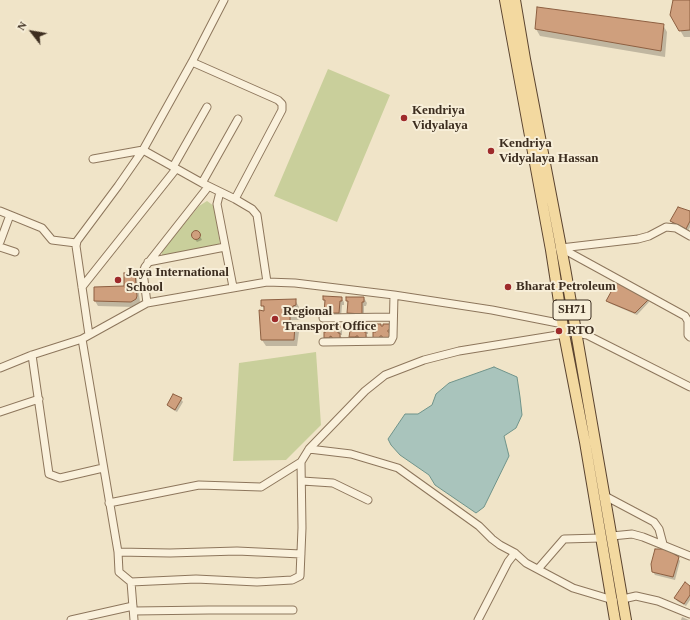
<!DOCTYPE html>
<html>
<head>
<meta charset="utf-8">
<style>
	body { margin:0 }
	#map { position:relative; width:690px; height:620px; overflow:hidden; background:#f0e4c8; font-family:Georgia,serif }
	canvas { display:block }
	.north { position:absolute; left:12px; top:12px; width:40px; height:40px; -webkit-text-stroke:3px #f7eed8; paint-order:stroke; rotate:301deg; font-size:11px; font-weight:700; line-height:16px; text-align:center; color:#3d2e20 }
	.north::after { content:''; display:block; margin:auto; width:14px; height:18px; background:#3d2e20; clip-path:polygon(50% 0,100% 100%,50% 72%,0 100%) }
</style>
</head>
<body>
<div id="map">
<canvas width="690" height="620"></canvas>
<div class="north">N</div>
</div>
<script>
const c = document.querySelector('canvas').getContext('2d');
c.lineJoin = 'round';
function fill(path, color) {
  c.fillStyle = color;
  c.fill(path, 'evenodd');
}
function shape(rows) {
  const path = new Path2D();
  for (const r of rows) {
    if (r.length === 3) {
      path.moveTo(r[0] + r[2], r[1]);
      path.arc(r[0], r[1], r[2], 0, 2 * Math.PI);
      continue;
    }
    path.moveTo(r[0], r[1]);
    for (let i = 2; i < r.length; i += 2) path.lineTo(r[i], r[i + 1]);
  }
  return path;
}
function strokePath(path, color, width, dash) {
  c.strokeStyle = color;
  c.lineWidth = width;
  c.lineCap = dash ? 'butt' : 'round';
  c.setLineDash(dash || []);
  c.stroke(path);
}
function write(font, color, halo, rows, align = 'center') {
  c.font = font + ' Georgia,serif';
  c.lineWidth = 4;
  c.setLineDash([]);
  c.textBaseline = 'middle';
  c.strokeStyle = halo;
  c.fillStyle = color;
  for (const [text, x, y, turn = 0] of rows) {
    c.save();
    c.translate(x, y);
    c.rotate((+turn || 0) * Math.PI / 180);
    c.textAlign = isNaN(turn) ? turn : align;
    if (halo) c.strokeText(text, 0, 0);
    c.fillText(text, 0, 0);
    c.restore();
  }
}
const green = shape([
	[328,69,390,95,337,222,274,196],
	[207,201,214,206,220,244,162,256,162,251,199,206],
	[316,352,321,425,286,460,233,461,239,363]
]);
const water = shape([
	[494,367,517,377,520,397,522,415,516,428,504,436,509,456,484,507,476,513,435,485,429,475,400,455,391,445,388,439,405,414,418,414,432,405,436,394,449,383,494,367]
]);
const shadow = shape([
	[674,0,690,0,690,37,684,37,671,15],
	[663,25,667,32,665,57,540,36,536,29],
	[690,212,690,227,688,231,673,224,671,221],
	[198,232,202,240,197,242,193,237,193,234],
	[135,274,137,279,140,302,136,305,134,307,98,306,95,301,95,288,125,287],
	[341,298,344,302,344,305,342,305,341,318,328,317,325,312,326,303,324,300],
	[364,298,367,303,366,306,364,306,364,318,351,318,348,313,348,304,347,301],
	[295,300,299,307,299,312,302,318,302,320,293,320,293,326,295,326,299,332,297,346,266,346,262,340,265,310,262,305],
	[648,300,649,302,637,315,609,303,607,301],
	[365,324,368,329,368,334,366,334,368,338,368,342,353,342,350,337,351,332,353,332,351,329],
	[339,325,342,330,342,335,340,335,342,338,327,343,325,338,327,333,325,330],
	[181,399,183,402,177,412,170,408,168,405],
	[678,558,680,561,675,580,655,575,653,572],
	[690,587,690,600,686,606,677,601,675,598],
	[682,617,689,620,681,620]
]);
const building = shape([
	[673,0,690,0,690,30,679,31,670,15,673,0],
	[537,7,664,24,661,51,535,29,537,7],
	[678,207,690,211,690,221,686,229,670,221,678,207],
	[196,235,4.5],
	[124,273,135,273,137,296,136,299,131,302,94,301,94,287,124,286,124,273],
	[617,281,649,299,635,313,606,301,617,281],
	[323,296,342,297,342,301,340,301,339,313,324,313,325,300,323,300,323,296],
	[346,297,364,297,364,302,362,302,362,314,347,313,348,301,346,301,346,297],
	[296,299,296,305,293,306,292,311,299,311,299,314,290,314,290,326,295,325,294,340,261,340,259,310,264,311,264,306,261,306,261,300,296,299],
	[350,323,357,323,357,325,359,325,359,323,366,323,366,330,364,330,364,332,366,332,366,338,358,338,358,336,356,336,356,337,349,337,350,331,352,331,352,329,350,329,350,323],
	[324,324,331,324,331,326,333,326,333,324,340,324,340,330,338,330,338,333,340,333,340,339,332,339,332,337,330,336,330,338,324,338,324,332,326,332,326,330,324,330,324,324],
	[374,324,381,324,381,326,383,326,383,324,390,324,390,330,388,330,388,332,390,332,390,338,382,338,382,336,380,336,380,338,373,338,373,332,376,332,376,330,374,330,374,324],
	[173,394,182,398,175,410,167,405,173,394],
	[655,549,666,549,679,557,673,577,652,572,651,564,655,549],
	[685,582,690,586,690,595,684,604,674,598,685,582]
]);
const minor = shape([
	[192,62,278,100,282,104,282,110,235,199],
	[93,159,143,150,202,183,235,199,252,209,257,215,267,282],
	[173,167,207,107],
	[202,183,238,119],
	[220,192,217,204,233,287],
	[0,211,42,228,52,240,76,243],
	[0,242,10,215],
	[0,247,15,252],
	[561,248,638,239,649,236,666,227,676,228,690,236],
	[560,249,561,248,685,316,688,321,688,335,690,337],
	[148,262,225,247],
	[82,287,176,169],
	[147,303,143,272,145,267,208,187],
	[323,318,393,317],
	[576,333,587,335,690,387],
	[89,335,76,246,77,241,118,186,143,150,192,62,224,0],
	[82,339,118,552],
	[323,342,391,341,393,337,394,295],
	[32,355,49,474,60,478,103,468],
	[0,368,32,355,82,339,147,303,267,282,295,283,394,295,492,310,563,324],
	[0,412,39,399],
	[309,449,365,391,385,375,424,360,459,351,564,334],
	[302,481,333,483,368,500],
	[605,496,654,522,659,529,663,544],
	[109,503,199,485,261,487,301,462,309,449,351,454,398,468,479,526,492,539,500,545,515,553],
	[612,536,632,534,643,537,690,556],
	[538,569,564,539,601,538],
	[131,582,119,572,118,552,170,553,237,551,301,554],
	[623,599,636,596,658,601,690,614],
	[134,611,209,610,293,610],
	[71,620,133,606],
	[134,620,131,582,196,579,257,582,292,580,300,576,302,528,301,462],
	[478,620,508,562,515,553,526,563,573,588,613,600]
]);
const primary = shape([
	[505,0,551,250,564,334,585,442,615,620],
	[515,0,525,59,565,268,626,620]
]);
const markers = [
	[404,118,4,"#9e2a2b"],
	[491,151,4,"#9e2a2b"],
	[118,280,4,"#9e2a2b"],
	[508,287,4,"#9e2a2b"],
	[275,319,4,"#9e2a2b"],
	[559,331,4,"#9e2a2b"]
];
const shields = [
	[572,310,38]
];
const shieldNames = [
	["SH71",572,310]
];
const poiNames = [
	["Kendriya",412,111],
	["Vidyalaya",412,126],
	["Kendriya",499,144],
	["Vidyalaya Hassan",499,159],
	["Jaya International",126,273],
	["School",126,288],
	["Bharat Petroleum",516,287],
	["Regional",283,312],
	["Transport Office",283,327],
	["RTO",567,331]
];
fill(green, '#c9cf9b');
fill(water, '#a9c4bc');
strokePath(water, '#6f938a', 1);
fill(shadow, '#0003');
fill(building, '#cf9f7d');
strokePath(building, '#8d5f41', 1);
strokePath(minor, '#8d765c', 9);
strokePath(primary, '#5b4430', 12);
strokePath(minor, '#faf1dc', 7);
strokePath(primary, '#f3d9a0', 10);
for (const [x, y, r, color] of markers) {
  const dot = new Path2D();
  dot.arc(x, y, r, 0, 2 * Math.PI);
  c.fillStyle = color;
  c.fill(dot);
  strokePath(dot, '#f7eed8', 1.5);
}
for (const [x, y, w] of shields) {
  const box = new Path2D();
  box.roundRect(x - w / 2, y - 10, w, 20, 3);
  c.fillStyle = '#f7eed8';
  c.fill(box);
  strokePath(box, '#3d2e20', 1);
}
write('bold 12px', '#3d2e20', null, shieldNames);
write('bold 13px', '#3d2e20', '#f7eed8', poiNames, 'left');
</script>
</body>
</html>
